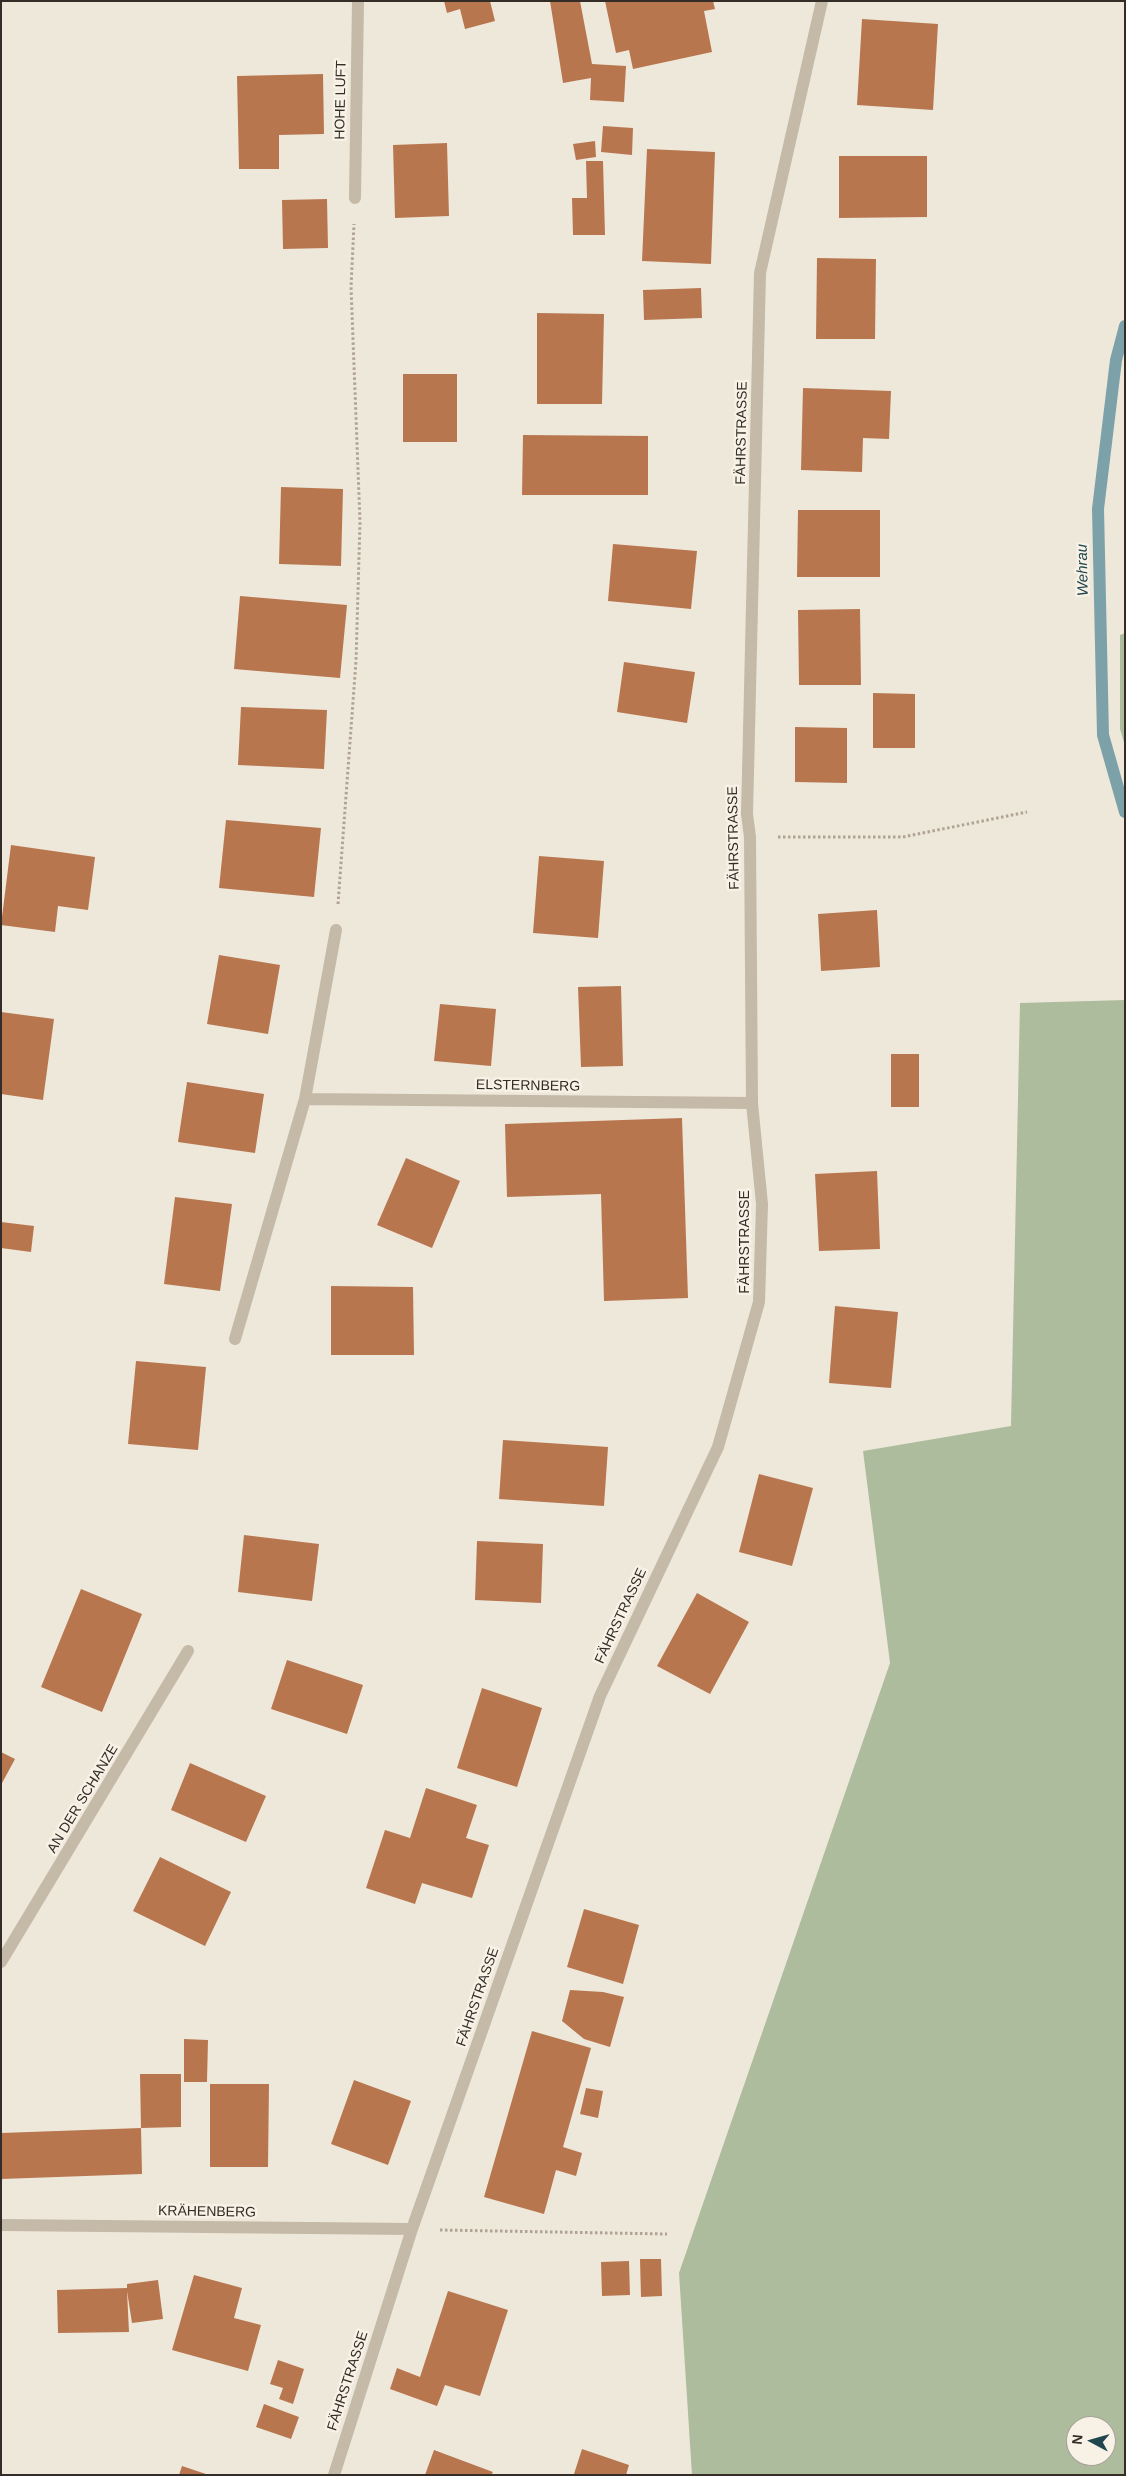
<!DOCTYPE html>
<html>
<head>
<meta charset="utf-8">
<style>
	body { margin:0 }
	#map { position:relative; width:1126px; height:2476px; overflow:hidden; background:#eee8db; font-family:Helvetica,sans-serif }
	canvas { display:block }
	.frame { position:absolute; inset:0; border:2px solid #332c27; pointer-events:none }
	.north { position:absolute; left:1066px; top:2416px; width:50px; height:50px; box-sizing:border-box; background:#f7f1e6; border:1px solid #a9a29a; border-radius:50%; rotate:276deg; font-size:14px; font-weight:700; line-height:20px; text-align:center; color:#332c27 }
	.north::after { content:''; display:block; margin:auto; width:18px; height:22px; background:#22464f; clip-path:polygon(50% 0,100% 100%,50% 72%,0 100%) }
</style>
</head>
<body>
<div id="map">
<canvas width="1126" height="2476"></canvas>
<div class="frame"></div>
<div class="north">N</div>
</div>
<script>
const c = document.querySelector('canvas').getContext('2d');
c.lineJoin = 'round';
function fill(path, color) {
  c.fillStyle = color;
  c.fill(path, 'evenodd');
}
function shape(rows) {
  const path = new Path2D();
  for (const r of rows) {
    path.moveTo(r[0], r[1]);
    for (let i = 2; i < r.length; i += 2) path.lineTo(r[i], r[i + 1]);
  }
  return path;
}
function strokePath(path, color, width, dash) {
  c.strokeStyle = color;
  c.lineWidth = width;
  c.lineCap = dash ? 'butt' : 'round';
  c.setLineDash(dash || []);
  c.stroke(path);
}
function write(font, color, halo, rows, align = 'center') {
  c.font = font + ' Helvetica,sans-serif';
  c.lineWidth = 5;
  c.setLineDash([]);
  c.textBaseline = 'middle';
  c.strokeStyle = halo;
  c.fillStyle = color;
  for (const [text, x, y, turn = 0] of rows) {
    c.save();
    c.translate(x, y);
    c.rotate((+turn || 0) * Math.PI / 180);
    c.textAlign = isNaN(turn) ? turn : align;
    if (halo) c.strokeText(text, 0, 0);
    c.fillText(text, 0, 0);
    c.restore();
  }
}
const green = shape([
	[1125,633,1125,746,1120,729,1120,635],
	[1125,1000,1125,2475,692,2475,679,2273,890,1663,863,1451,1011,1426,1020,1003],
	[1076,2426,1106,2426,1106,2456,1076,2456]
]);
const stream = shape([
	[1125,326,1116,360,1098,509,1103,735,1125,812]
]);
const building = shape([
	[444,1,490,1,495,21,465,29,460,9,447,13],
	[550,1,580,1,592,64,626,66,624,102,590,100,591,78,563,83],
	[605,1,713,1,715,9,704,11,712,52,633,69,629,50,616,53],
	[862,19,938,24,933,110,857,105],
	[323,74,324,134,279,135,279,169,239,169,237,76],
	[603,126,633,128,632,155,601,152],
	[595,141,596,157,576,160,573,144],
	[447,143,449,216,395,218,393,145],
	[647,149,715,152,711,264,642,261],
	[839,156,927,156,927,217,839,218],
	[586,161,603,161,605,235,573,235,572,198,587,198],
	[327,199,328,248,283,249,282,200],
	[817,258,876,259,875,339,816,339],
	[701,288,702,318,644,320,643,290],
	[537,313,604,314,602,404,537,404],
	[403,374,457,374,457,442,403,442],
	[803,388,891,391,889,439,863,438,862,472,801,470],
	[523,435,648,436,648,495,522,495],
	[281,487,343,489,341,566,279,564],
	[798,510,880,510,880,577,797,577],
	[613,544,697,551,691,609,608,601],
	[240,596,347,605,340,678,234,669],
	[860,609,861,685,799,685,798,610],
	[624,662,695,672,687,723,617,712],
	[873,693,915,694,915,748,873,748],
	[241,707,327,710,324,769,238,765],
	[795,727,847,728,847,783,795,782],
	[226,820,321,828,314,897,219,888],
	[11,845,95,857,88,910,58,906,55,932,1,925],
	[539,856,604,861,598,938,533,933],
	[877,910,880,967,821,971,818,914],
	[219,955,280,965,268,1034,207,1024],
	[621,986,623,1066,581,1067,578,987],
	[440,1004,496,1009,491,1066,434,1061],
	[1,1012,54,1019,43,1100,1,1094],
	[891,1054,919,1054,919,1107,891,1107],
	[187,1082,264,1094,255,1153,178,1142],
	[682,1118,688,1298,604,1301,601,1194,507,1197,505,1124],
	[406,1158,460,1181,432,1248,377,1225],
	[877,1171,880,1249,819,1251,815,1174],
	[175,1197,232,1204,220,1291,164,1284],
	[1,1222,34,1226,31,1252,1,1248],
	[331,1286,413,1287,414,1355,331,1355],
	[835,1306,898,1312,891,1388,829,1383],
	[136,1361,206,1367,198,1450,128,1444],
	[503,1440,608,1447,604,1506,499,1499],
	[759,1474,813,1488,792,1566,739,1552],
	[244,1535,319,1544,312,1601,238,1592],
	[477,1541,543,1544,541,1603,475,1600],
	[81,1589,142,1614,102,1712,41,1687],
	[697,1593,749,1622,710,1694,657,1666],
	[287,1660,363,1685,347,1734,271,1709],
	[482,1688,542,1708,517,1787,457,1768],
	[1,1752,15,1759,1,1785],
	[190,1763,266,1796,246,1842,171,1810],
	[426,1788,477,1805,466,1838,489,1845,472,1898,422,1883,415,1904,366,1888,385,1830,410,1838],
	[160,1857,231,1892,205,1946,133,1911],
	[584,1909,639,1925,623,1984,567,1967],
	[570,1990,603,1992,624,1997,610,2047,584,2039,562,2021],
	[532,2031,591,2048,563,2147,582,2153,576,2176,556,2170,544,2214,484,2197],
	[184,2039,208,2040,207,2082,184,2082],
	[140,2074,181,2074,181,2127,141,2128,142,2174,1,2179,1,2133,141,2128],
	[354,2080,411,2101,388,2165,331,2144],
	[210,2084,269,2084,268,2167,210,2167],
	[586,2088,603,2091,598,2118,580,2114],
	[640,2259,661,2259,662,2296,641,2297],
	[629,2261,630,2295,602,2296,601,2262],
	[194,2275,242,2288,234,2318,261,2325,248,2371,172,2350],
	[158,2280,163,2319,132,2323,127,2291,129,2332,58,2333,57,2290,127,2288,127,2284],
	[448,2291,508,2310,480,2396,445,2385,437,2406,390,2389,397,2368,420,2377],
	[278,2360,304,2369,293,2404,279,2399,283,2388,270,2384],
	[264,2404,299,2417,291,2439,256,2427],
	[582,2449,629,2465,626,2475,574,2474],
	[434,2450,493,2472,491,2475,425,2475],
	[182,2466,206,2474,206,2475,179,2475]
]);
const path = shape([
	[778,837,903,837,1027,812],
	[338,904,356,661,360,522,351,287,354,224],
	[440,2230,667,2234]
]);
const minor = shape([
	[355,198,358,1],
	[336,930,305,1099,752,1103],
	[235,1339,305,1099],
	[1,1962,188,1651],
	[1,2225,412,2229],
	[334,2475,412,2229,600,1696,718,1447,759,1302,762,1204,752,1103,750,837,747,814,760,273,822,1]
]);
const streetNames = [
	["HOHE LUFT",341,100,-89],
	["FÄHRSTRASSE",742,433,-89],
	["FÄHRSTRASSE",734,838,-91],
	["ELSTERNBERG",528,1086,1],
	["FÄHRSTRASSE",745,1242,-90],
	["FÄHRSTRASSE",621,1616,-65],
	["AN DER SCHANZE",83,1799,-59],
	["FÄHRSTRASSE",478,1997,-71],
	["KRÄHENBERG",207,2212,1],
	["FÄHRSTRASSE",348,2381,-72]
];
const waterNames = [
	["Wehrau",1083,570,-91]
];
fill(green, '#adbc9c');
strokePath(stream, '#7da1a8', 12);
fill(building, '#b8764f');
strokePath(path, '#b0a393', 3, [2.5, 2.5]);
strokePath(minor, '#c5b9a8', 12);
write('14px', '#332c27', '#f7f1e6', streetNames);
write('italic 15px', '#22464f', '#f7f1e6', waterNames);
</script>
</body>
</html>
